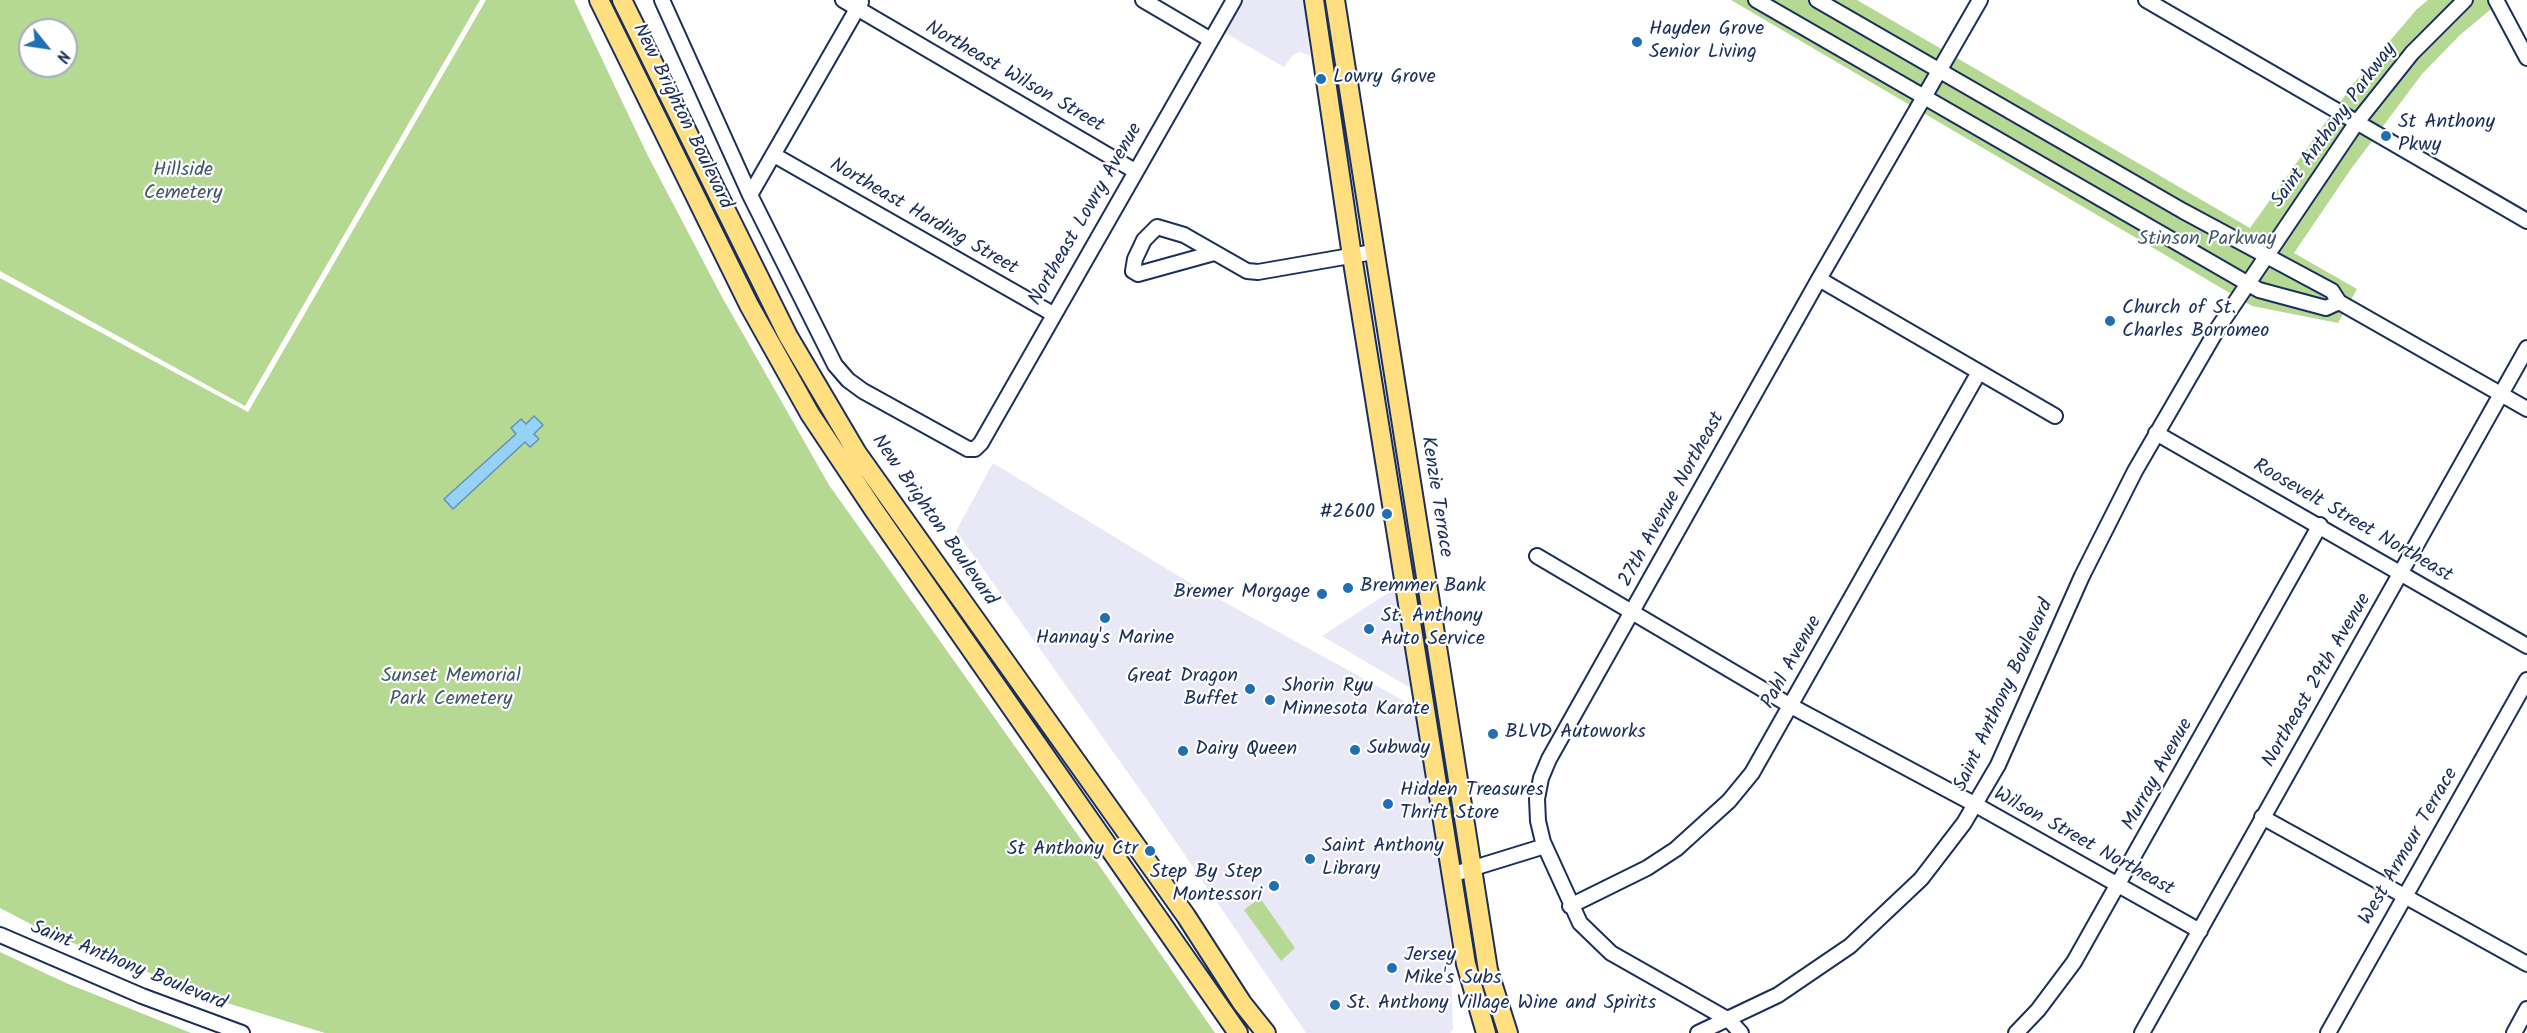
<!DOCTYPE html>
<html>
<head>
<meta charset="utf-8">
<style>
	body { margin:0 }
	#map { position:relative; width:2527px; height:1033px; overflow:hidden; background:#fff; font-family:Kalam,sans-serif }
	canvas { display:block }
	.north { position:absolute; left:18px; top:18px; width:60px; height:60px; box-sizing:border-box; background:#fff; border:2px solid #a4acbf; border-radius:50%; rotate:120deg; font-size:16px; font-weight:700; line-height:24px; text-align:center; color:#1b2f5e }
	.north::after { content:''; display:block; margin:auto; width:21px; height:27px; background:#1f6fb2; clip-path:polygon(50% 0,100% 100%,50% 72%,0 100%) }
</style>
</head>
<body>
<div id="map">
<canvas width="2527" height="1033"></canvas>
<div class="north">N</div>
</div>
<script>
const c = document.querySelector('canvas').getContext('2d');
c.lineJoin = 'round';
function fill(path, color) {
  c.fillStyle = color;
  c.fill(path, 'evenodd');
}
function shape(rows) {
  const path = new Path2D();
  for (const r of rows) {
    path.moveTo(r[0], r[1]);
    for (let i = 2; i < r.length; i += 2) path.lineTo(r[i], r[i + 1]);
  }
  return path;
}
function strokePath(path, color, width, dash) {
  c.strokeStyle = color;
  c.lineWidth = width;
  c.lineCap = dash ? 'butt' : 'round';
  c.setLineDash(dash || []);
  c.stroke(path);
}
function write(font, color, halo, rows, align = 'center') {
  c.font = font + ' Kalam,sans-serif';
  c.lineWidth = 4.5;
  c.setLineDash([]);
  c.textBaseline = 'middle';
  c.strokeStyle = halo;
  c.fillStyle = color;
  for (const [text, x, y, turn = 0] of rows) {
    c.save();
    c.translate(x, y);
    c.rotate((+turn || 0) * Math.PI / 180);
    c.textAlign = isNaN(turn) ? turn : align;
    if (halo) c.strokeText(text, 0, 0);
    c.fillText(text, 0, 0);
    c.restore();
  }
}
const built = shape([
	[1240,0,1304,0,1310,56,1301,52,1294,54,1284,67,1222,31],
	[993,463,1195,586,1417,708,1450,932,1453,1030,1450,1033,1306,1033,1148,801,956,531],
	[1397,587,1414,690,1322,636]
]);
const green = shape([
	[0,0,480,0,245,406,0,271],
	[30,30,66,30,66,66,30,66],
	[486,0,574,0,647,154,722,297,829,485,1090,852,1215,1033,325,1033,227,1003,50,934,0,908,0,278,248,412],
	[1731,0,1857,0,2250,228,2353,84,2417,9,2428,0,2502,0,2460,35,2422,74,2351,169,2294,253,2357,289,2338,323,2252,306],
	[1260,898,1295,948,1281,961,1244,910],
	[0,952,66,983,191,1033,0,1033]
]);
const water = shape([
	[534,416,543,425,534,434,539,439,530,447,525,442,453,509,444,499,516,434,511,428,521,419,526,424,534,416]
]);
const minor = shape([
	[662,0,750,195,835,365,848,380,863,391,968,449,975,449,981,443,1234,0],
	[843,0,1135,171],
	[1143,0,1211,40],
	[1756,0,2259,290,2326,308,2339,302],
	[1817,0,2183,211,2332,291,2339,302,2527,409],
	[2146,0,2527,221],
	[2496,0,2527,58],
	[774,155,1053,314],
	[750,195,861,2],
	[1214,253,1138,274,1133,271,1135,259,1144,240,1157,227,1184,235,1247,271,1258,272,1373,252],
	[1819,279,2055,416],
	[2156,433,2527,646],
	[1537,556,1791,706,1976,805,2200,931],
	[2262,817,2527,964],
	[1451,875,1545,846],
	[1570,906,1647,868,1676,849,1729,801,1752,773,1979,372],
	[0,935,142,996,242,1033],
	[1698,1033,1778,995,1850,946,1921,879,1964,823,1998,765,2082,576,2135,471,2218,328,2357,122,2412,53,2465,0],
	[1741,1033,1729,1020,1611,953,1580,923,1543,842,1538,821,1537,799,1541,778,1549,759,1819,279,1980,0],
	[2016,1033,2038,1010,2074,962,2320,525],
	[2142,1033,2527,348],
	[2328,1033,2527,680],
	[2514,1033,2527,1009]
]);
const major = shape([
	[599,0,749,305,810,414,874,510,1238,1033],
	[622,0,788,336,857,453,1186,916,1242,1003,1266,1033],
	[1314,0,1352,256,1466,964,1486,1033],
	[1335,0,1488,970,1508,1033]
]);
const markers = [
	[1637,42,6,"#1f6fb2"],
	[1321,79,6,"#1f6fb2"],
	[2386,136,6,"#1f6fb2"],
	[2110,321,6,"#1f6fb2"],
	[1387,514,6,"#1f6fb2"],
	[1348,588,6,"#1f6fb2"],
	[1322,594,6,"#1f6fb2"],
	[1105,618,6,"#1f6fb2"],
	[1369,629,6,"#1f6fb2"],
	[1250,689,6,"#1f6fb2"],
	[1270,700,6,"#1f6fb2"],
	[1493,734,6,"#1f6fb2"],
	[1355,750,6,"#1f6fb2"],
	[1183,751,6,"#1f6fb2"],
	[1388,804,6,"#1f6fb2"],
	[1150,851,6,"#1f6fb2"],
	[1310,859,6,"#1f6fb2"],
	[1274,886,6,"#1f6fb2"],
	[1392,968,6,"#1f6fb2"],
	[1335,1005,6,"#1f6fb2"]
];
const poiNames = [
	["Hayden Grove",1649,31],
	["Senior Living",1649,54],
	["Lowry Grove",1333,79],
	["St Anthony",2398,124],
	["Pkwy",2398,147],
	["Church of St.",2122,310],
	["Charles Borromeo",2122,333],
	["#2600",1375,514,"right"],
	["Bremmer Bank",1360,588],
	["Bremer Morgage",1310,594,"right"],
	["St. Anthony",1381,618],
	["Auto Service",1381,641],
	["Hannay's Marine",1105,640,"center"],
	["Great Dragon",1238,678,"right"],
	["Buffet",1238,701,"right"],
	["Shorin Ryu",1282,688],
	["Minnesota Karate",1282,711],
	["BLVD Autoworks",1505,734],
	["Subway",1367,750],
	["Dairy Queen",1195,751],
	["Hidden Treasures",1400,792],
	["Thrift Store",1400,815],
	["Saint Anthony",1322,848],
	["Library",1322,871],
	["St Anthony Ctr",1138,851,"right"],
	["Step By Step",1262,874,"right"],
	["Montessori",1262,897,"right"],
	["Jersey",1404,957],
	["Mike's Subs",1404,980],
	["St. Anthony Village Wine and Spirits",1347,1005]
];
const streetNames = [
	["Northeast Wilson Street",1014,78,30],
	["New Brighton Boulevard",681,117,64],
	["Saint Anthony Parkway",2335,126,-54],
	["Northeast Lowry Avenue",1087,215,-60],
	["Northeast Harding Street",923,218,30],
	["Kenzie Terrace",1435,497,81],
	["27th Avenue Northeast",1673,500,-61],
	["New Brighton Boulevard",933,521,55],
	["Roosevelt Street Northeast",2352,522,30],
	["Pahl Avenue",1793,663,-61],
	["Northeast 29th Avenue",2318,681,-60],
	["Saint Anthony Boulevard",2005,696,-65],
	["Murray Avenue",2159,775,-61],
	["Wilson Street Northeast",2083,843,29],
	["West Armour Terrace",2410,847,-60],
	["Saint Anthony Boulevard",128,967,22]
];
const parkNames = [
	["Hillside",183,172],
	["Cemetery",183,195],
	["Stinson Parkway",2207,241],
	["Sunset Memorial",451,678],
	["Park Cemetery",451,701]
];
fill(built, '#e9e8f7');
fill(green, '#b5d893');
fill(water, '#96d1f6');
strokePath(water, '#6590b9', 1.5);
strokePath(minor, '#1b2f5e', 18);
strokePath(major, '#1b2f5e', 22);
strokePath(minor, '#fff', 14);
strokePath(major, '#ffdf80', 18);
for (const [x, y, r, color] of markers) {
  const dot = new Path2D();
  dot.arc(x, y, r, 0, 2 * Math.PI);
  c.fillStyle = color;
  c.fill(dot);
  strokePath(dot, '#fff', 2);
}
write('20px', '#1b2f5e', '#fff', poiNames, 'left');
write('20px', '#1b2f5e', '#fff', streetNames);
write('20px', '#42596b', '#fff', parkNames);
</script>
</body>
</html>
